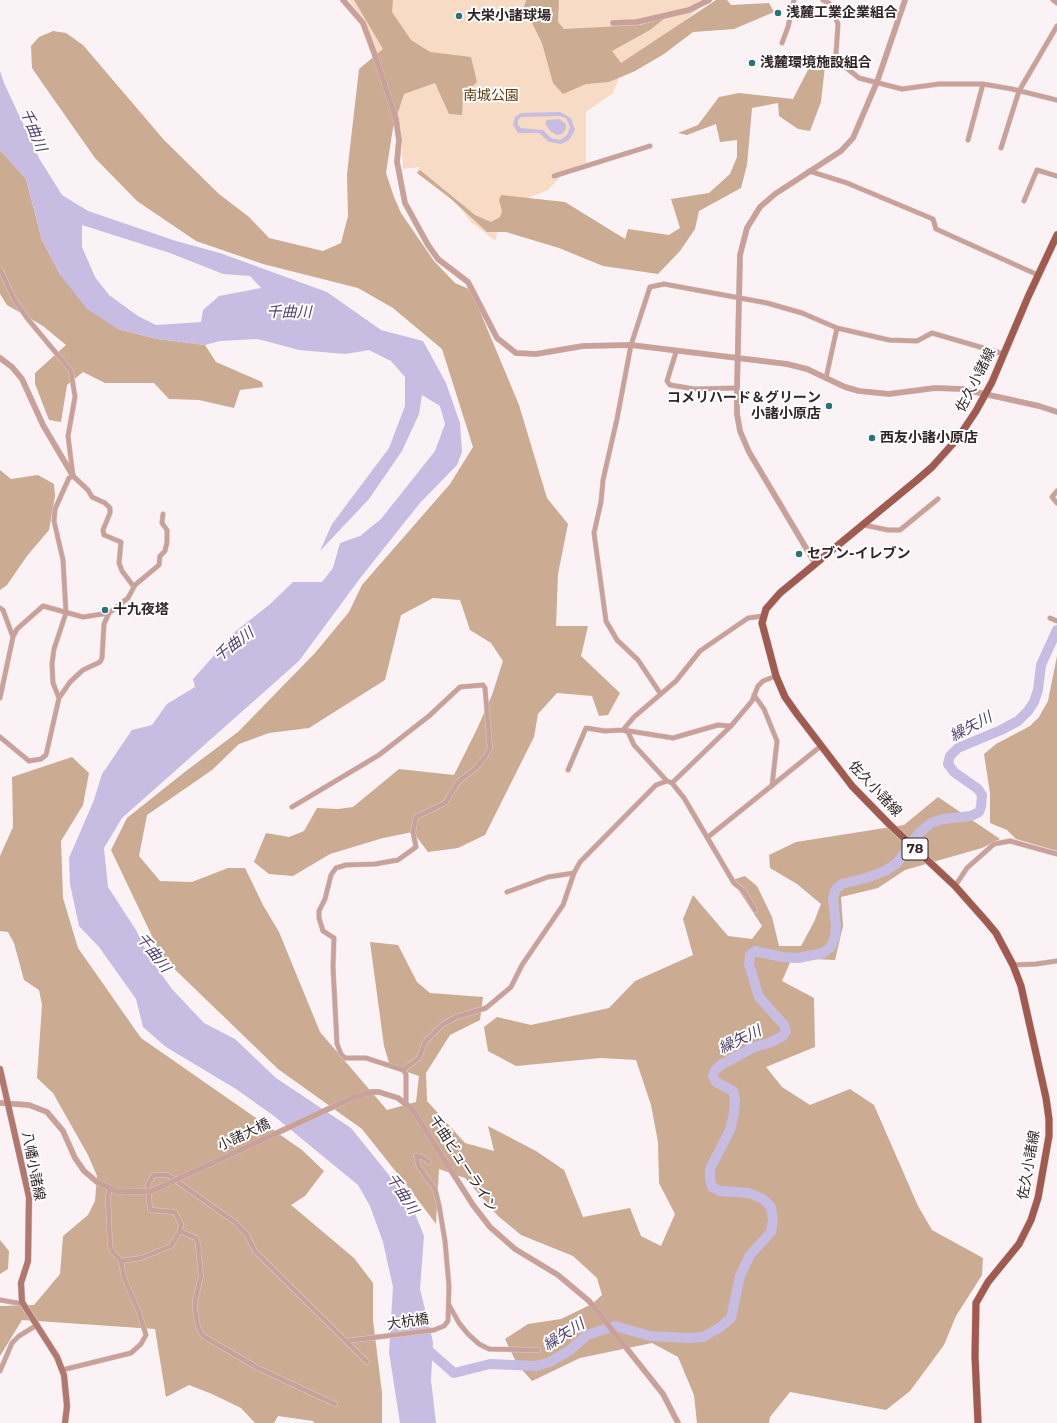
<!DOCTYPE html>
<html>
<head>
<meta charset="utf-8">
<style>
	body { margin:0 }
	canvas { display:block; background:#fbf2f5 }
</style>
</head>
<body>
<canvas width="1057" height="1423"></canvas>
<script>
const c = document.querySelector('canvas').getContext('2d');
c.lineJoin = 'round';
function fill(path, color) {
  c.fillStyle = color;
  c.fill(path, 'evenodd');
}
function shape(rows) {
  const path = new Path2D();
  for (const r of rows) {
    path.moveTo(r[0], r[1]);
    for (let i = 2; i < r.length; i += 2) path.lineTo(r[i], r[i + 1]);
  }
  return path;
}
function strokePath(path, color, width, dash) {
  c.strokeStyle = color;
  c.lineWidth = width;
  c.lineCap = dash ? 'butt' : 'round';
  c.setLineDash(dash || []);
  c.stroke(path);
}
function write(font, color, halo, rows, align = 'center') {
  c.font = font + ' Montserrat,"Noto Sans JP",sans-serif';
  c.lineWidth = 4;
  c.setLineDash([]);
  c.textBaseline = 'middle';
  c.strokeStyle = halo;
  c.fillStyle = color;
  for (const [text, x, y, turn = 0] of rows) {
    c.save();
    c.translate(x, y);
    c.rotate((+turn || 0) * Math.PI / 180);
    c.textAlign = isNaN(turn) ? turn : align;
    if (halo) c.strokeText(text, 0, 0);
    c.fillText(text, 0, 0);
    c.restore();
  }
}
const green = shape([
	[349,0,709,0,675,29,635,71,619,78,613,93,586,112,586,167,563,174,548,190,513,204,498,228,496,239,494,240,471,222,457,204,417,173,419,167,403,169,401,129,380,59,364,21]
]);
const forest = shape([
	[354,0,393,0,392,12,411,40,430,52,471,57,477,82,463,95,462,115,449,114,435,83,404,94,393,128,386,173,394,197,401,213,434,261,455,283,471,290,519,405,547,498,568,524,558,574,556,626,588,626,581,656,620,693,608,715,599,716,592,696,557,693,538,714,534,737,485,835,458,848,428,852,413,832,383,838,330,854,293,876,269,874,254,862,266,833,289,837,304,831,317,808,338,809,353,807,399,769,454,775,477,729,492,695,503,661,491,643,470,630,460,600,433,598,401,615,385,680,309,728,269,733,239,744,212,770,147,815,139,856,160,881,192,882,228,868,245,868,263,905,279,932,320,1032,387,1110,416,1102,419,1076,390,1066,384,1046,370,942,398,945,417,982,430,993,483,997,480,1020,450,1035,426,1073,427,1101,465,1143,494,1151,488,1126,536,1151,564,1170,583,1217,630,1208,641,1236,661,1246,675,1214,659,1183,658,1142,651,1105,636,1060,601,1058,516,1066,488,1051,484,1027,497,1017,531,1025,609,1008,635,981,693,955,683,919,693,895,728,936,752,939,762,926,732,880,745,876,757,886,772,917,779,946,801,946,814,922,821,904,797,884,770,868,769,855,796,842,904,825,938,797,1000,839,982,848,905,870,878,888,841,897,843,926,835,960,792,958,782,981,814,998,815,1047,766,1067,782,1087,810,1105,850,1089,874,1105,918,1206,932,1230,983,1258,982,1275,956,1316,944,1345,910,1391,886,1410,790,1392,770,1417,769,1423,697,1423,694,1395,678,1357,652,1343,580,1358,532,1381,517,1364,505,1339,528,1324,561,1319,592,1304,602,1295,597,1278,573,1256,521,1235,498,1216,465,1178,439,1169,436,1224,412,1192,362,1129,278,1069,162,957,111,850,127,818,186,771,238,732,315,653,349,612,362,585,450,484,473,447,442,349,393,308,358,288,263,264,196,241,137,201,95,158,43,84,32,68,31,46,39,37,53,31,66,33,83,45,164,140,219,194,249,217,269,238,323,251,341,243,348,216,347,174,359,69,383,49],
	[526,0,559,0,558,22,564,29,640,25,665,18,650,30,612,51,621,63,716,0,727,0,731,5,769,3,774,12,734,29,693,32,664,54,635,71,609,82,586,84,563,94,553,83,542,43,524,7],
	[811,64,825,66,821,102,810,131,798,129,779,116,778,103,752,108,747,165,741,188,699,211,695,229,680,251,658,274,603,266,559,248,506,232,487,232,450,198,417,173,420,170,475,215,491,222,500,217,502,211,499,200,501,195,565,202,625,239,628,229,669,235,680,228,671,199,709,193,730,174,737,157,737,140,720,142,716,124,687,135,678,133,698,125,719,97,739,93,793,99],
	[0,150,26,179,42,240,61,276,118,329,157,339,205,345,216,362,262,382,263,387,240,390,234,408,199,400,169,399,154,383,105,383,83,372,67,385,61,422,49,420,35,384,35,373,66,345,43,326,7,305,0,294],
	[0,470,11,479,38,475,54,484,55,496,49,530,27,556,7,585,0,590],
	[1057,656,1057,851,1016,839,1007,830,990,823,990,793,984,754,996,744,1030,726,1039,717,1048,701],
	[72,757,89,773,83,805,61,841,63,898,78,948,141,1038,302,1150,324,1171,305,1196,291,1205,354,1258,373,1283,373,1320,382,1393,382,1423,314,1423,313,1421,278,1416,274,1423,255,1423,241,1408,212,1394,189,1385,166,1397,155,1329,22,1320,0,1356,0,1306,34,1305,60,1274,63,1236,88,1215,95,1201,97,1176,88,1155,53,1093,37,1078,42,1005,39,990,24,980,14,943,8,932,0,931,0,856,13,827,12,777],
	[0,1240,9,1251,8,1269,0,1274]
]);
const water = shape([
	[0,71,4,83,40,160,62,195,88,211,176,241,220,253,327,292,381,330,423,341,446,383,460,423,462,452,457,465,420,503,361,577,299,661,122,818,104,848,108,887,136,930,149,957,172,989,204,1023,235,1039,276,1078,351,1128,410,1201,424,1236,420,1289,433,1342,431,1380,436,1423,400,1423,389,1352,393,1287,383,1242,370,1206,358,1185,274,1116,236,1089,166,1047,143,1027,136,999,99,947,79,926,70,884,69,858,94,800,102,774,132,730,152,725,167,704,195,687,193,679,236,631,269,605,293,582,322,582,333,568,340,543,360,536,381,519,435,451,445,424,440,406,422,395,419,414,402,451,369,499,320,551,332,524,389,448,405,406,405,377,391,361,369,350,345,354,299,350,258,339,220,341,205,345,157,339,118,329,87,309,61,276,42,240,26,179,0,150],
	[82,225,170,253,223,274,250,276,261,288,219,296,203,310,201,322,156,325,138,316,109,295,95,277,82,247],
	[560,112,571,118,575,130,569,140,561,144,549,142,539,133,518,133,513,125,515,117,521,113],
	[560,116,566,118,570,127,567,135,560,140,551,138,543,130,521,128,518,125,518,120,521,117],
	[559,119,566,124,566,129,562,134,557,135,550,131,545,123,547,120]
]);
const river = shape([
	[425,1344,428,1350,454,1373,490,1364,536,1366,550,1362,570,1350,587,1335,615,1326,650,1336,688,1338,703,1337,719,1328,731,1318,740,1276,750,1255,771,1232,773,1220,771,1207,763,1199,749,1193,720,1191,712,1187,710,1179,710,1169,730,1130,734,1114,735,1099,733,1091,716,1082,713,1076,715,1070,721,1065,754,1047,769,1043,783,1036,786,1031,784,1025,759,997,749,964,750,955,755,951,782,957,798,958,823,953,831,947,835,937,836,926,833,898,836,889,842,884,866,878,885,871,897,863,919,833,931,823,943,819,971,816,979,812,981,807,982,795,978,789,954,772,948,764,950,756,958,748,1001,730,1018,721,1028,711,1034,702,1038,690,1041,665,1057,630]
]);
const minor = shape([
	[823,0,829,3,838,24,836,54,839,62,859,78,902,89,939,84,983,84,1012,89,1057,100],
	[1053,0,1057,3],
	[782,43,788,27,794,0],
	[968,140,983,84],
	[1001,148,1019,91,1057,26],
	[809,171,847,183,933,219,936,229,1038,275],
	[554,176,650,146],
	[1024,201,1037,170,1057,176],
	[0,269,14,299,27,318,71,371,75,397,68,436,73,476,88,490,92,497,105,503,110,508,110,513,103,530,104,535,121,542,119,563,122,571,134,587],
	[676,352,667,381,670,385,695,389,737,388],
	[826,378,837,328],
	[1057,491,1052,497,1057,503],
	[864,525,888,530,900,530,938,499],
	[0,608,3,610,13,637],
	[1050,618,1057,621],
	[660,693,638,660,617,640,606,621,594,533,601,502,603,480,617,419,631,345,650,287,664,284,767,303,802,313,837,328,889,340,917,341,932,333,1004,354],
	[754,695,764,709,777,741,772,786],
	[0,698,13,637,17,629,43,606,83,617,109,613],
	[59,698,53,683,52,664,54,649,66,613,63,560,54,521,55,509,69,478,73,476],
	[623,730,628,732,634,745,667,781,672,783,684,798,734,883,744,891,755,910],
	[623,730,634,717,676,681,700,651,748,618,763,616],
	[0,737,29,761,41,759,46,755,59,698,70,682,83,670,100,662,102,658,104,624,109,613,128,598,135,585,159,565,160,556,165,551,167,542,167,530,162,523,163,514],
	[568,770,586,728,605,731,623,730,673,738,718,725,731,726],
	[672,783,731,726,752,701,758,686,763,681,776,676],
	[292,807,379,755,429,716,460,687,483,685,485,688,490,748,485,757,475,769,459,781,445,803,416,817,413,832,416,847,398,860,375,864,346,865,336,868,331,875,325,899,319,911,319,918,323,931,334,938,333,967,337,1044,341,1054,345,1058,366,1058,403,1070,406,1074,406,1103],
	[708,837,821,746],
	[955,886,967,868,994,844,1010,841,1057,854],
	[507,892,548,877,574,873],
	[1013,965,1036,964,1057,961],
	[403,1070,419,1058,425,1042,442,1025,456,1017,486,1008,511,987,522,965,563,905,574,873,580,862,656,785,667,781],
	[180,1231,196,1238,198,1244,201,1276,195,1301,195,1310,198,1327,203,1336,258,1368,335,1404],
	[121,1261,141,1258,171,1246,180,1231,181,1224,175,1212,150,1210,148,1185,151,1179,154,1175,168,1175,236,1223,247,1235,255,1251,367,1362],
	[0,1300,23,1304],
	[449,1305,459,1323,468,1334,479,1344,489,1349,538,1350],
	[346,1341,434,1330,444,1326,448,1321,449,1286,445,1241,439,1205,435,1189,419,1167,416,1156,422,1157,429,1162],
	[62,1370,131,1353,141,1344,146,1335,139,1312,124,1278,121,1261,112,1251,110,1245,108,1197,110,1188],
	[0,1371,12,1343,19,1336,37,1325]
]);
const tertiary = shape([
	[343,0,363,23,376,58,396,119,399,140,397,162,405,203,428,245,438,259,468,282,497,338,516,353,536,354,583,346,631,345,787,364,807,369,845,387,859,391,889,394,935,388,962,389,1039,406,1057,412],
	[613,23,637,22,689,10,709,0],
	[0,358,12,367,22,379,43,425,73,476],
	[815,563,749,452,740,431,737,414,737,388,740,255,747,228,760,207,775,194,841,151,853,138,877,82,905,0],
	[372,1092,379,1092,398,1098,412,1109,473,1205,490,1227,515,1249,558,1275,589,1301,663,1394,678,1423],
	[0,1103,29,1105,47,1112,63,1131,75,1158,84,1171,97,1182,116,1191,125,1192]
]);
const secondary = shape([
	[0,1069,29,1197,28,1261,21,1283,22,1302,57,1357,64,1375,67,1406,65,1423]
]);
const primary = shape([
	[978,1423,975,1356,976,1303,988,1282,1019,1244,1031,1220,1038,1198,1049,1136,1049,1119,1046,1098,1021,986,1013,965,996,933,986,921,955,886,889,824,852,786,797,714,785,697,776,676,762,623,766,609,780,593,917,480,932,467,958,438,976,411,992,382,1028,297,1057,235]
]);
const tertiaryBridge = shape([
	[125,1192,152,1191,352,1098,372,1092]
]);
const markers = [
	[778,13,4,"#2a737b"],
	[459,16,4,"#2a737b"],
	[752,63,4,"#2a737b"],
	[829,406,4,"#2a737b"],
	[872,438,4,"#2a737b"],
	[799,554,4,"#2a737b"],
	[105,610,4,"#2a737b"]
];
const shields = [
	[915,849,26]
];
const shieldNames = [
	["78",915,849]
];
const poiNames = [
	["浅麓工業企業組合",786,13],
	["大栄小諸球場",467,16],
	["浅麓環境施設組合",760,63],
	["コメリハード＆グリーン",821,398,"right"],
	["小諸小原店",821,414,"right"],
	["西友小諸小原店",880,438],
	["セブン-イレブン",807,554],
	["十九夜塔",113,610]
];
const parkNames = [
	["南城公園",491,96]
];
const streetNames = [
	["佐久小諸線",976,380,-63],
	["佐久小諸線",875,789,47],
	["小諸大橋",244,1135,-25],
	["千曲ビューライン",463,1164,57],
	["佐久小諸線",1029,1165,-80],
	["八幡小諸線",33,1166,79],
	["大杭橋",408,1322,-8]
];
const waterNames = [
	["千曲川",33,130,67],
	["千曲川",289,313],
	["千曲川",234,645,-37],
	["繰矢川",971,727,-28],
	["千曲川",153,953,52],
	["繰矢川",740,1040,-26],
	["千曲川",402,1194,57],
	["繰矢川",564,1335,-32]
];
fill(green, '#f8dbc4');
fill(forest, '#cbab91');
fill(water, '#c7bde2');
strokePath(river, '#c7bde2', 10);
strokePath(minor, '#d7cdd0', 5.5);
strokePath(tertiary, '#d7cdd0', 6);
strokePath(secondary, '#d7cdd0', 7);
strokePath(primary, '#d7cdd0', 8);
strokePath(minor, '#caa199', 4.5);
strokePath(tertiary, '#caa199', 5.5);
strokePath(secondary, '#b3786d', 6);
strokePath(primary, '#a05a4e', 7);
strokePath(tertiaryBridge, '#d7cdd0', 6, []);
strokePath(tertiaryBridge, '#caa199', 5.5);
for (const [x, y, r, color] of markers) {
  const dot = new Path2D();
  dot.arc(x, y, r, 0, 2 * Math.PI);
  c.fillStyle = color;
  c.fill(dot);
  strokePath(dot, '#fff', 1.5);
}
for (const [x, y, w] of shields) {
  const box = new Path2D();
  box.roundRect(x - w / 2, y - 11, w, 22, 3);
  c.fillStyle = '#fff';
  c.fill(box);
  strokePath(box, '#332428', 1);
}
write('bold 13px', '#332428', null, shieldNames);
write('bold 14px', '#332428', '#fff', poiNames, 'left');
write('14px', '#653a0e', '#fff', parkNames);
write('14px', '#332428', '#fff', streetNames);
write('italic 15px', '#4f3e6f', '#fff', waterNames);
</script>
</body>
</html>
